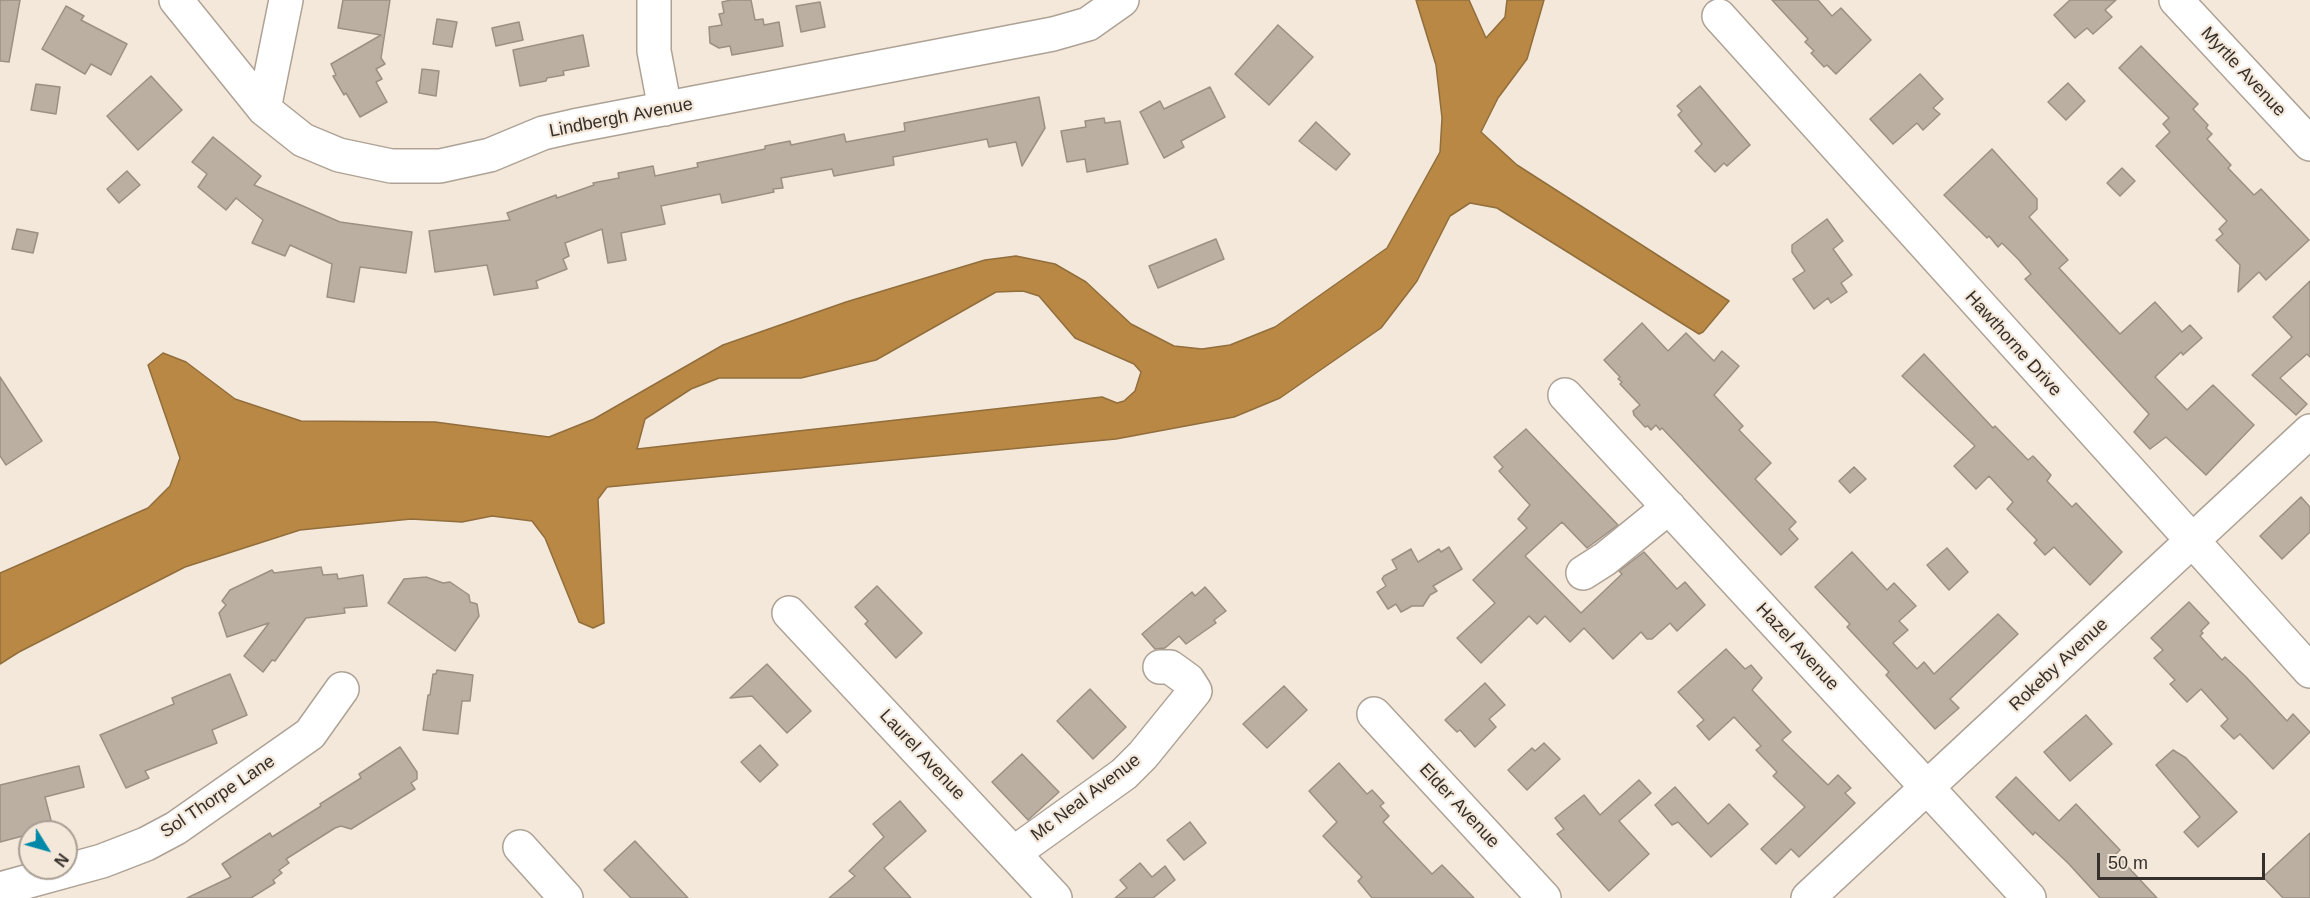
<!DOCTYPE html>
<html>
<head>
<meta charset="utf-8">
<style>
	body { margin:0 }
	#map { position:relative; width:2310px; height:898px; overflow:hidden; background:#f4e8da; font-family:Arial,sans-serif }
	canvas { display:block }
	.north { position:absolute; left:18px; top:820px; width:60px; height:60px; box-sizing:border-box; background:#f4e8da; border:2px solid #a89e94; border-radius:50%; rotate:127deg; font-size:16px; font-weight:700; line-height:24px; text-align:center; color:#35302b }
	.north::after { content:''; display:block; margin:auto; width:21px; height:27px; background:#0088a9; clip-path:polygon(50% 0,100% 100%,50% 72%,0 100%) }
	.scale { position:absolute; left:2097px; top:853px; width:168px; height:27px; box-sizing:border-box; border:3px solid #35302b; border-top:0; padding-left:8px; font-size:18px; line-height:21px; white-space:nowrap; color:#35302b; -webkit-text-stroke:4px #f4e8da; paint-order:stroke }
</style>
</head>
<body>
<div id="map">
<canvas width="2310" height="898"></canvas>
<div class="north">N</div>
<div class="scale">50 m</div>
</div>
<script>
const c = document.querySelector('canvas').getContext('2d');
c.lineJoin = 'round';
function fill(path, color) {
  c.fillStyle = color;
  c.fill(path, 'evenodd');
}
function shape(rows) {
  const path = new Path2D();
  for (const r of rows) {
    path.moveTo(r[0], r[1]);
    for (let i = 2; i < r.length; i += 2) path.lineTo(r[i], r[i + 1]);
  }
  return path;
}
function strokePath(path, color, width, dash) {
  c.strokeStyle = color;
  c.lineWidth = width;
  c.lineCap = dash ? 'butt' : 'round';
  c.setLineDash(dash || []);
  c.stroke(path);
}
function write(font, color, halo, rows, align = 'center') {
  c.font = font + ' Arial,sans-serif';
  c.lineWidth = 4.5;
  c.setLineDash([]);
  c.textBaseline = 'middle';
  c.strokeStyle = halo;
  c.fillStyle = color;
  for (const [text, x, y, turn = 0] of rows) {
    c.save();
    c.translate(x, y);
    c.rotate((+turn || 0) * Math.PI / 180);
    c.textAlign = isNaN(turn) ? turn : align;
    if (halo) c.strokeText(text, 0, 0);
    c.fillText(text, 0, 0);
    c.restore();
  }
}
const water = shape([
	[1416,0,1469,0,1486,38,1505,17,1507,0,1544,0,1527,59,1498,98,1481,132,1517,165,1729,301,1703,332,1699,334,1497,208,1470,203,1450,216,1417,281,1381,328,1280,398,1234,417,1116,439,607,487,598,499,604,623,593,628,579,622,545,538,532,521,492,516,462,522,411,519,300,530,185,567,19,652,0,664,0,573,148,508,170,486,180,458,148,365,163,353,186,362,235,399,301,421,435,422,549,437,594,419,723,345,846,302,985,260,1016,256,1055,264,1086,282,1131,324,1174,346,1202,349,1230,345,1275,327,1387,248,1440,152,1442,118,1436,65,1416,0],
	[1023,291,1039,296,1075,338,1134,364,1141,372,1135,391,1124,401,1117,403,1102,397,637,449,645,419,691,389,719,378,801,378,876,360,996,292,1023,291]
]);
const building = shape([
	[0,0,20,0,9,62,0,61,0,0],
	[343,0,390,0,381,58,385,64,376,69,382,79,376,82,387,102,360,117,346,93,344,95,333,76,336,75,331,64,381,35,338,28,343,0],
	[731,0,751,0,755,20,763,19,764,25,779,22,783,46,732,55,730,46,719,48,710,43,709,27,722,25,719,14,724,13,722,2,731,0],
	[1772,0,1818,0,1832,16,1841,8,1871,40,1836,74,1827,65,1824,67,1811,53,1814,51,1805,42,1808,39,1772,0],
	[2070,0,2116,0,2105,10,2112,17,2093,34,2087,28,2075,38,2054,15,2070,0],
	[820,2,825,27,801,32,796,6,820,2],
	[66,6,84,16,81,20,127,44,111,75,91,64,85,74,42,49,66,6],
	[437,19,457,22,452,47,433,44,437,19],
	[519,22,523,40,496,46,492,28,519,22],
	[1278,25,1313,57,1269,105,1235,74,1278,25],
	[583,35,589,66,563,71,564,75,547,78,546,81,520,86,513,50,583,35],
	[2141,46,2198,104,2193,109,2208,125,2206,128,2212,134,2207,139,2231,165,2228,168,2254,195,2261,189,2309,240,2266,280,2259,272,2238,292,2240,265,2216,240,2223,234,2219,229,2227,221,2156,146,2170,132,2163,124,2169,118,2119,68,2141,46],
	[422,69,439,71,436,96,419,93,422,69],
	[1920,74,1943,99,1933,108,1940,114,1923,130,1917,123,1893,144,1870,119,1920,74],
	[151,76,182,110,138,150,107,116,151,76],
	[2068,83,2085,101,2066,120,2048,102,2068,83],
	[36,84,60,87,56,114,31,110,36,84],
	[1700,86,1750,145,1727,166,1724,163,1715,172,1695,151,1702,144,1678,115,1682,111,1677,106,1700,86],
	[1210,87,1225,117,1181,141,1184,147,1164,158,1140,112,1160,101,1164,109,1210,87],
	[1039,97,1045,128,1022,166,1016,142,989,147,987,139,893,157,894,165,834,176,832,169,781,178,783,188,773,189,774,192,722,203,720,194,661,206,665,224,621,233,626,260,608,263,602,229,565,243,569,256,563,259,567,269,536,281,538,288,494,295,487,265,435,272,429,231,510,220,507,213,556,195,557,198,594,185,593,183,619,178,618,173,653,166,655,176,698,167,697,163,765,149,765,146,790,141,791,145,844,134,846,142,905,131,904,123,1039,97],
	[1104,118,1105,123,1120,121,1128,164,1087,172,1085,159,1067,162,1061,131,1086,127,1085,121,1104,118],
	[1316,122,1350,154,1336,170,1299,141,1316,122],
	[213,137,261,176,254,185,340,222,412,232,406,273,360,267,354,302,327,297,332,264,290,245,285,256,252,243,263,220,236,198,226,210,198,187,207,174,192,162,213,137],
	[1992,149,2037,199,2037,209,2029,217,2068,260,2059,268,2120,334,2155,302,2182,332,2190,325,2202,338,2183,355,2181,352,2155,377,2187,410,2213,385,2254,425,2206,475,2166,437,2150,449,2134,432,2149,414,2025,279,2031,274,2018,259,2002,243,1998,247,1989,236,1987,238,1944,195,1992,149],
	[2122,168,2135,181,2120,196,2107,183,2122,168],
	[127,171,140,185,119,203,107,189,127,171],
	[1827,219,1843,241,1833,249,1852,275,1841,283,1847,292,1831,303,1828,298,1814,309,1793,279,1805,271,1792,252,1792,245,1827,219],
	[17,229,38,233,33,253,12,249,17,229],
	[1216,239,1224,259,1158,288,1149,266,1216,239],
	[2310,281,2310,357,2307,354,2280,378,2307,404,2296,415,2252,375,2292,337,2273,317,2310,281],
	[1642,323,1668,351,1686,333,1714,361,1722,351,1739,366,1714,395,1743,426,1739,430,1771,463,1755,479,1796,522,1789,529,1798,539,1781,555,1662,428,1660,430,1656,425,1651,430,1648,426,1645,427,1634,415,1633,411,1640,405,1620,384,1622,382,1618,379,1620,377,1604,360,1642,323],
	[1924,354,1993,428,1995,426,2028,460,2033,456,2051,475,2047,481,2072,507,2076,503,2122,552,2090,585,2054,547,2045,555,2034,543,2037,540,2007,509,2013,502,1989,476,1976,489,1954,466,1975,446,1902,376,1924,354],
	[0,377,42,441,6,465,0,456,0,377],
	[1526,429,1618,525,1587,548,1562,522,1525,556,1581,613,1622,574,1619,571,1644,552,1677,589,1685,582,1705,605,1677,631,1670,623,1652,639,1647,639,1641,632,1613,659,1584,628,1570,642,1545,616,1537,624,1529,616,1481,663,1457,638,1495,603,1473,580,1527,528,1518,519,1530,505,1499,471,1503,467,1494,457,1526,429],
	[1854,467,1866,479,1850,493,1839,481,1854,467],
	[2301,497,2310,507,2310,532,2282,559,2260,536,2301,497],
	[1449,547,1462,569,1433,586,1437,591,1430,595,1423,606,1412,606,1401,612,1396,604,1388,609,1377,592,1386,586,1382,579,1384,576,1397,569,1392,560,1411,549,1418,562,1439,549,1441,552,1449,547],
	[1947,548,1968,572,1949,590,1927,565,1947,548],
	[1852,552,1887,590,1894,583,1916,606,1899,621,1908,630,1893,643,1917,669,1924,662,1934,674,1998,614,2018,634,1950,699,1959,708,1935,729,1886,675,1889,672,1847,627,1850,624,1815,587,1852,552],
	[321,567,323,575,337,574,338,579,363,575,367,606,344,608,345,613,306,618,275,661,272,660,263,672,244,656,269,623,227,637,219,613,226,605,222,601,230,590,272,570,274,573,321,567],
	[426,577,443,583,450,582,469,595,470,602,477,604,479,616,455,651,388,603,404,579,426,577],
	[877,586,922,633,896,658,865,624,868,621,855,607,877,586],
	[1205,587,1226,611,1214,620,1216,623,1186,644,1179,636,1165,648,1155,649,1142,634,1192,592,1195,596,1205,587],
	[2189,602,2209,623,2201,631,2203,633,2200,636,2222,660,2225,657,2246,677,2287,721,2293,714,2310,732,2273,769,2240,734,2234,739,2221,726,2228,719,2201,689,2187,702,2170,684,2175,680,2154,658,2163,650,2151,638,2189,602],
	[1726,649,1745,669,1751,665,1762,678,1752,690,1791,732,1782,740,1828,785,1838,775,1851,788,1845,793,1855,803,1799,857,1791,849,1776,864,1761,849,1805,807,1773,776,1777,772,1756,750,1761,746,1734,717,1709,740,1697,726,1704,720,1678,692,1726,649],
	[767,664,811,711,787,733,752,696,730,698,767,664],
	[437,670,473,675,470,701,462,701,458,734,423,730,428,695,430,695,433,674,436,674,437,670],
	[230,674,247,715,212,730,217,743,145,771,149,778,126,788,100,735,174,704,172,698,230,674],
	[1485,683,1505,705,1489,719,1496,727,1475,747,1460,730,1457,732,1445,720,1485,683],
	[1284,686,1307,710,1267,748,1243,724,1284,686],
	[1090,689,1126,727,1093,759,1057,721,1090,689],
	[2086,715,2112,744,2070,781,2044,752,2086,715],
	[1544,743,1560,759,1527,790,1508,770,1532,748,1535,751,1544,743],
	[760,745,778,765,760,782,741,762,760,745],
	[400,747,417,772,417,779,411,783,415,789,351,829,341,826,335,828,286,859,289,863,279,870,282,873,273,880,275,883,251,898,187,898,231,877,222,864,270,833,272,837,321,806,320,804,361,778,359,774,400,747],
	[2173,750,2186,758,2237,812,2198,847,2184,832,2200,817,2156,765,2173,750],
	[1022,754,1059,792,1028,820,992,782,1022,754],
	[1339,763,1367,794,1372,790,1384,803,1380,806,1389,816,1383,822,1432,874,1442,865,1474,898,1372,898,1358,881,1362,877,1323,836,1337,822,1309,791,1339,763],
	[79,766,84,787,45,797,53,828,0,842,0,785,79,766],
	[2016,777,2059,821,2076,804,2120,850,2116,854,2157,898,2100,898,2068,863,2035,832,2033,835,1996,797,2016,777],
	[1639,780,1651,793,1619,821,1649,854,1609,891,1557,834,1564,829,1555,818,1584,795,1600,815,1639,780],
	[1675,787,1708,824,1729,804,1748,824,1711,857,1678,822,1672,825,1655,805,1675,787],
	[900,801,926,831,884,868,911,898,829,898,855,876,849,871,884,837,873,824,900,801],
	[1190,822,1206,843,1184,860,1167,840,1190,822],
	[2310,833,2310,898,2283,898,2263,877,2310,833],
	[635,841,688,898,631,898,604,870,635,841],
	[1140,863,1152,877,1165,866,1175,880,1153,898,1115,898,1127,888,1120,880,1140,863]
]);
const minor = shape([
	[176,0,264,109,303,140,339,155,391,166,440,166,490,155,543,133,574,126,1053,34,1088,24,1122,0],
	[654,0,654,51,665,109],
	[2176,0,2310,144],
	[1719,16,2310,671],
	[264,109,286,0],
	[1565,395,2029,898],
	[1583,573,1605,559,1669,507],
	[789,613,1055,898],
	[1374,714,1544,898],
	[520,847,566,898],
	[1014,853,1124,774,1143,755,1195,691,1188,680,1170,667,1160,667],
	[0,889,102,861,146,844,176,828,310,734,342,689],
	[1808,898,2310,431]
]);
const streetNames = [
	["Myrtle Avenue",2243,72,47],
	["Lindbergh Avenue",621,118,-11],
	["Hawthorne Drive",2013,344,48],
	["Hazel Avenue",1797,647,47],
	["Rokeby Avenue",2059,665,-43],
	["Laurel Avenue",922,755,47],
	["Sol Thorpe Lane",218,797,-34],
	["Mc Neal Avenue",1086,798,-37],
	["Elder Avenue",1459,806,47]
];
fill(water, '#b98844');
strokePath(water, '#916e3c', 1.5);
fill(building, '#baafa1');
strokePath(building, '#9b9083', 1.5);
strokePath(minor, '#ada295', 36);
strokePath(minor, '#fff', 33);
write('18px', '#35302b', '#f4e8da', streetNames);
</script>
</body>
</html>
